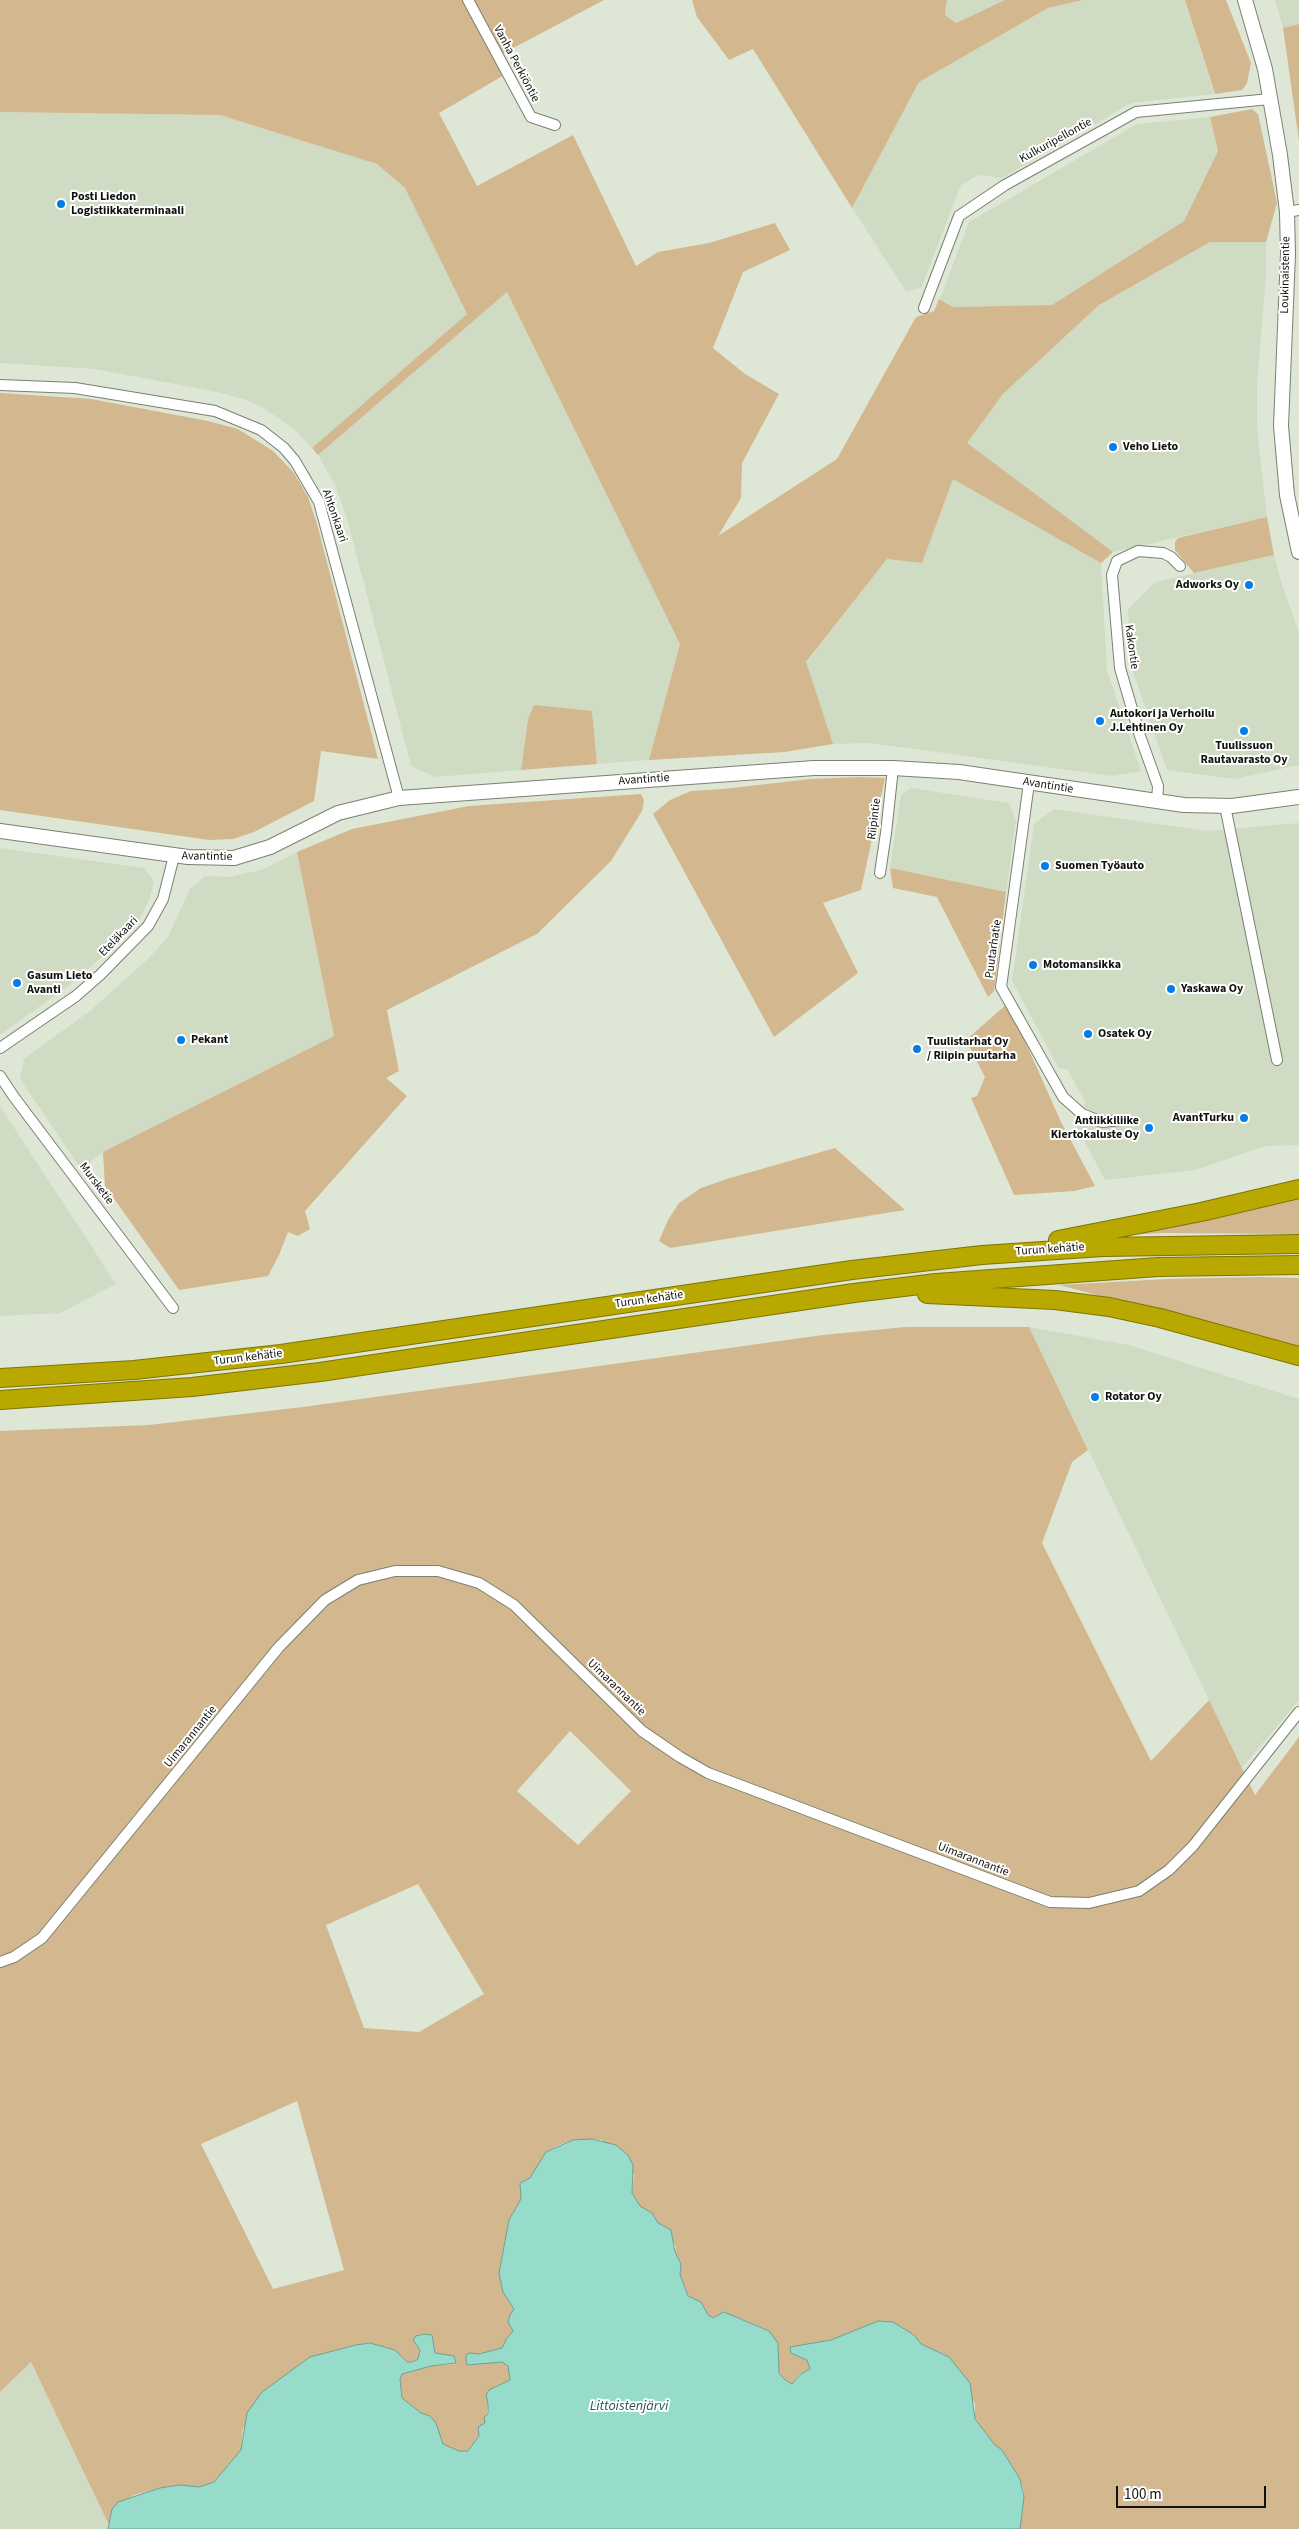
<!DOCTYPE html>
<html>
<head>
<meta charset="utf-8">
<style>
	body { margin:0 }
	#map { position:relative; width:1299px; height:2529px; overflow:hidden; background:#dee7d5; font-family:"Source Sans 3",sans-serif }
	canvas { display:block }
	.scale { position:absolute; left:1116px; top:2486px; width:150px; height:22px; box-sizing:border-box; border:2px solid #10120c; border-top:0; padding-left:6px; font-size:15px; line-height:18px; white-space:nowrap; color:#10120c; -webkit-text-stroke:4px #fff; paint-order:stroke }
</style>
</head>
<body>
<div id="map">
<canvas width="1299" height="2529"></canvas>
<div class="scale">100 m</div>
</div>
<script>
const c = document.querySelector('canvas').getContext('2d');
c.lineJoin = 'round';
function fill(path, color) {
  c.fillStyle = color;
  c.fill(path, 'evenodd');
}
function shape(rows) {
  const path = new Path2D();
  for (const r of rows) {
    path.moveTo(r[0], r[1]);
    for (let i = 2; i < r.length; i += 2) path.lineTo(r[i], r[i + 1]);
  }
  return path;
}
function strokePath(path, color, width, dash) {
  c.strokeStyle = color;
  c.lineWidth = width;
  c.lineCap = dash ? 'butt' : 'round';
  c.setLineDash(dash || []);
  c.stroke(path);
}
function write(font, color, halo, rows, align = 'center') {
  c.font = font + ' "Source Sans 3",sans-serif';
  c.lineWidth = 4;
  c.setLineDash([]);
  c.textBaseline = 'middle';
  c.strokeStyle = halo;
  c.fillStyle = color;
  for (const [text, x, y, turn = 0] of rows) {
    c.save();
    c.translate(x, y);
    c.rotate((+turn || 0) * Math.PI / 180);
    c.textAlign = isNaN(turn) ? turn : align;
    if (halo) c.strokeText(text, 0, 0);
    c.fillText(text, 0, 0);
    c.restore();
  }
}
const built = shape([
	[947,0,1005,0,956,23,945,15],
	[1083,0,1185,0,1214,94,1131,103,1002,178,978,175,961,185,921,288,906,291,852,208,919,82,1048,8],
	[1275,0,1299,0,1299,24,1283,28],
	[0,112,220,115,377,164,405,188,467,314,312,448,293,428,263,408,246,400,217,392,95,369,0,363],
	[1210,117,1218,151,1184,221,1052,305,953,307,940,299,969,222,1137,124],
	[1210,242,1266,242,1266,279,1257,382,1257,428,1267,517,1113,552,966,444,1003,394,1099,305],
	[507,292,680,644,649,760,597,764,592,712,528,719,521,770,435,777,411,766,347,518,335,485,318,455],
	[953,478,1101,563,1107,670,1141,771,1112,776,922,750,868,743,833,744,806,663,887,559,922,563],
	[1274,555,1282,585,1299,632,1299,765,1234,779,1167,770,1131,666,1128,609,1155,582],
	[911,788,1009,803,1016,821,1006,892,890,868,901,795],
	[1054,809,1207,831,1299,823,1299,1145,1265,1146,1196,1170,1105,1180,1074,1121,1081,1117,1085,1102,1068,1070,1058,1067,1012,981,1034,824],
	[0,848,144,868,154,881,150,898,140,918,126,935,75,981,0,1035],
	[297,852,334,1036,103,1152,81,1169,20,1079,24,1059,91,1010,149,958,168,937,190,889,205,876,228,877,261,870],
	[0,1106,116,1284,60,1313,0,1316],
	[1029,1327,1129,1345,1299,1399,1299,1700,1242,1768],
	[31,2362,109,2525,108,2529,0,2529,0,2392]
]);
const green = shape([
	[0,0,604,0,498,56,506,74,439,113,477,186,573,135,636,266,658,252,709,243,775,223,790,250,743,272,713,348,745,374,779,394,742,463,741,498,718,536,837,459,916,317,934,311,939,299,953,307,1052,305,1184,221,1218,151,1210,117,1252,109,1258,114,1277,203,1266,242,1210,242,1099,305,1003,394,967,443,1113,552,1101,563,953,479,922,563,887,559,806,662,833,744,785,752,649,760,680,644,507,292,318,455,312,448,467,314,405,188,377,164,220,115,0,112],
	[692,0,947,0,945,15,956,23,1005,0,1083,0,1048,8,919,82,852,208,753,49,729,60,697,17],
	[1185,0,1226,0,1251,63,1247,83,1242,90,1215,94],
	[1299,24,1299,141,1283,28],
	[0,393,91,399,208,421,238,429,273,451,294,473,308,497,317,524,378,759,321,751,314,801,254,832,233,839,209,840,0,810],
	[1267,517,1274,555,1194,573,1175,550,1175,542,1178,538],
	[534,705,592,711,597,764,521,770,528,719],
	[860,777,885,778,861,890,823,903,858,973,774,1037,653,814,670,800,691,791,723,789,811,779],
	[641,794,644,800,642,811,611,861,537,934,387,1010,399,1071,386,1078,407,1096,305,1211,310,1229,298,1236,288,1232,279,1255,268,1276,179,1290,105,1186,103,1152,334,1036,297,852,352,829,469,806],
	[890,868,1006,892,994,991,988,997,937,897,893,888],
	[1008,1003,1061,1122,1095,1186,1074,1191,1014,1195,971,1098,977,1096,985,1077,966,1040],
	[835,1148,905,1210,670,1248,659,1241,668,1220,679,1203,701,1188,730,1178],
	[1299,1193,1299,1234,1162,1233,1127,1235],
	[1259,1277,1299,1278,1299,1349,1059,1285,1168,1279],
	[905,1327,1029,1327,1088,1450,1072,1462,1042,1543,1151,1761,1209,1700,1255,1795,1299,1737,1299,2529,1020,2529,1024,2492,1020,2479,1002,2450,995,2445,975,2419,975,2404,949,2357,921,2344,914,2335,893,2322,878,2321,831,2340,796,2346,803,2358,807,2360,810,2369,800,2374,792,2384,784,2379,779,2373,779,2351,763,2328,724,2312,713,2318,708,2315,701,2302,688,2296,680,2274,681,2264,675,2252,676,2247,664,2226,658,2223,652,2213,640,2206,632,2193,634,2175,602,2140,592,2139,573,2140,559,2145,546,2152,530,2178,520,2183,521,2199,509,2220,501,2262,503,2292,514,2309,513,2331,507,2338,502,2348,479,2354,470,2353,466,2359,467,2365,502,2362,508,2366,510,2380,490,2390,486,2395,488,2404,485,2423,479,2436,468,2451,459,2451,442,2444,430,2416,421,2413,402,2398,400,2379,402,2374,431,2366,456,2364,454,2356,435,2353,432,2335,424,2334,418,2335,416,2344,420,2350,418,2359,413,2362,407,2362,395,2350,370,2343,356,2345,310,2357,296,2368,243,2428,241,2450,214,2482,199,2487,180,2485,160,2488,134,2495,112,2509,109,2525,31,2362,0,2392,0,1431,149,1425,303,1407,823,1335],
	[570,1731,631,1791,578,1845,517,1791],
	[418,1884,484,1994,419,2032,364,2028,326,1925],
	[297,2101,344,2270,273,2289,201,2144]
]);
const water = shape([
	[592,2139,616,2145,628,2155,633,2165,632,2193,640,2206,652,2213,658,2223,671,2230,675,2252,681,2264,680,2274,688,2296,701,2302,708,2315,713,2318,724,2312,769,2331,778,2343,779,2373,784,2379,792,2384,801,2374,810,2369,807,2360,791,2353,790,2347,831,2340,878,2321,893,2322,914,2335,921,2344,949,2357,970,2383,975,2419,995,2445,1002,2450,1020,2479,1024,2497,1020,2529,108,2529,112,2509,118,2502,160,2488,180,2485,199,2487,214,2482,241,2450,247,2413,262,2392,310,2357,356,2345,370,2343,395,2350,407,2362,412,2362,418,2359,420,2350,413,2340,416,2336,424,2334,432,2335,435,2353,454,2356,456,2363,431,2366,402,2374,400,2379,402,2398,421,2413,430,2416,436,2423,443,2444,459,2451,468,2451,479,2436,478,2427,485,2423,484,2418,488,2413,488,2404,486,2395,489,2390,510,2380,508,2366,502,2362,467,2365,466,2359,466,2355,470,2353,479,2354,502,2348,507,2338,513,2331,508,2322,510,2315,514,2309,503,2292,499,2273,509,2220,521,2199,520,2183,530,2178,546,2152,573,2140,592,2139]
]);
const street = shape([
	[468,0,531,117,555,125],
	[1287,212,1299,210],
	[924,308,959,216,1005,185,1136,112,1270,99],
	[0,385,75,388,215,411,261,430,284,448,295,461,319,502,399,798],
	[1029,783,1001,987,1063,1097,1082,1114,1102,1122,1121,1120],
	[1157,802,1158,786,1140,736,1120,668,1112,575,1117,561,1138,551,1163,553,1171,557,1180,566],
	[1225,806,1277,1060],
	[880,873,886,833,893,768],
	[0,1048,76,996,100,975,148,926,163,899,174,856],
	[0,1076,14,1097,173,1308],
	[0,1962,14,1957,42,1938,279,1647,325,1600,358,1580,395,1571,438,1571,479,1583,514,1605,642,1731,680,1757,708,1773,1050,1902,1089,1903,1139,1891,1169,1870,1193,1846,1299,1712]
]);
const secondary = shape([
	[1245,0,1265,69,1280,155,1287,212,1288,254,1281,426,1287,495,1299,552],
	[0,831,188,857,234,858,270,847,338,813,399,798,814,768,893,768,959,772,1184,805,1232,806,1299,797]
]);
const highway = shape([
	[1058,1240,1201,1212,1299,1189],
	[927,1294,1055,1300,1109,1307,1160,1318,1299,1356],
	[0,1378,134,1370,281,1354,852,1270,982,1255,1103,1247,1299,1244],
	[0,1400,192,1387,320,1372,854,1293,936,1283,1158,1267,1299,1265]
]);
const markers = [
	[61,204,5,"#067de4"],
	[1113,447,5,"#067de4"],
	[1249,585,5,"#067de4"],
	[1100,721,5,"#067de4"],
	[1244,731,5,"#067de4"],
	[1045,866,5,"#067de4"],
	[1033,965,5,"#067de4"],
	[17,983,5,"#067de4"],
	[1171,989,5,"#067de4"],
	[1088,1034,5,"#067de4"],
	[181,1040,5,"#067de4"],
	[917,1049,5,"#067de4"],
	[1244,1118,5,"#067de4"],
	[1149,1128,5,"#067de4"],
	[1095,1397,5,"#067de4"]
];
const streetNames = [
	["Vanha Perkiöntie",516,64,62],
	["Kulkuripellontie",1056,141,-29],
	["Loukinaistentie",1286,275,-89],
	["Ahtonkaari",334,516,71],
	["Kakontie",1131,647,82],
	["Avantintie",644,780,-4],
	["Avantintie",1048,786,9],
	["Riipintie",875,819,-83],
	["Avantintie",207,857,1],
	["Eteläkaari",119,937,-46],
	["Puutarhatie",994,949,-82],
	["Mursketie",96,1184,53],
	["Turun kehätie",1050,1250,-4],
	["Turun kehätie",649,1300,-8],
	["Turun kehätie",248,1358,-7],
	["Uimarannantie",616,1688,44],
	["Uimarannantie",191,1737,-51],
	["Uimarannantie",973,1860,21]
];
const poiNames = [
	["Posti Liedon",71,197],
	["Logistiikkaterminaali",71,211],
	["Veho Lieto",1123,447],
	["Adworks Oy",1239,585,"right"],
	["Autokori ja Verhoilu",1110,714],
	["J.Lehtinen Oy",1110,728],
	["Tuulissuon",1244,746,"center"],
	["Rautavarasto Oy",1244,760,"center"],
	["Suomen Työauto",1055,866],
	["Motomansikka",1043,965],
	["Gasum Lieto",27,976],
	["Avanti",27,990],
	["Yaskawa Oy",1181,989],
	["Osatek Oy",1098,1034],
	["Pekant",191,1040],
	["Tuulistarhat Oy",927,1042],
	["/ Riipin puutarha",927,1056],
	["AvantTurku",1234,1118,"right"],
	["Antiikkiliike",1139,1121,"right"],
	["Kiertokaluste Oy",1139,1135,"right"],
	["Rotator Oy",1105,1397]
];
const waterNames = [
	["Littoistenjärvi",629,2407]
];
fill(built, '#d0dbc3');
fill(green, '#d2b78f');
fill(water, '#97dccb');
strokePath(water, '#6e9f92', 1);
strokePath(street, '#798171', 12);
strokePath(secondary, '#798171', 16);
strokePath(highway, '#7e7404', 20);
strokePath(street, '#fff', 10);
strokePath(secondary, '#fff', 14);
strokePath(highway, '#b9a800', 18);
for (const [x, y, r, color] of markers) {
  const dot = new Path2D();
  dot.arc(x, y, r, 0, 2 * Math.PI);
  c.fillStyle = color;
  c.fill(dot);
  strokePath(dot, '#fff', 2);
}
write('12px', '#10120c', '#fff', streetNames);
write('bold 12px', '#10120c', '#fff', poiNames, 'left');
write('italic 14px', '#21594e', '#fff', waterNames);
</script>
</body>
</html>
